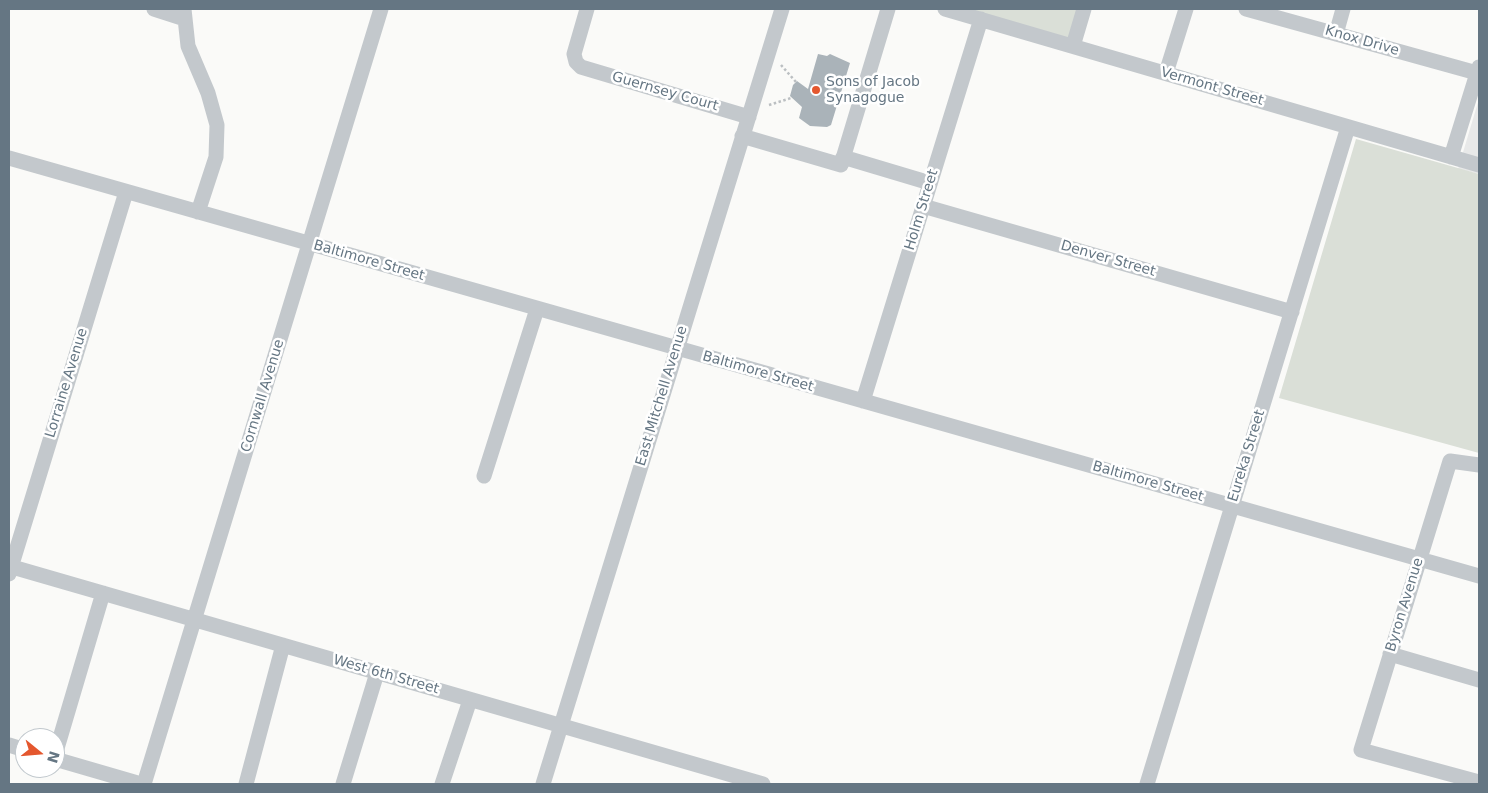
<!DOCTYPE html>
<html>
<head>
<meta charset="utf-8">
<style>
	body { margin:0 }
	#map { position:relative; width:1488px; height:793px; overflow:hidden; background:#fafaf8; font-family:"DejaVu Sans",sans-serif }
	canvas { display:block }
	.frame { position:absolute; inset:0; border:10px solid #657683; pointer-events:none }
	.north { position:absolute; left:15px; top:728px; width:50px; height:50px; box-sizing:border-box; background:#fff; border:1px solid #c1c8cd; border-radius:50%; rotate:107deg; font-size:14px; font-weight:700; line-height:20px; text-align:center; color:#657683 }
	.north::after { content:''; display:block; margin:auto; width:18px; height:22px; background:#e4572e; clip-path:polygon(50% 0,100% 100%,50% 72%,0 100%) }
</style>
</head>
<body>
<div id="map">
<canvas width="1488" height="793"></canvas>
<div class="frame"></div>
<div class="north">N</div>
</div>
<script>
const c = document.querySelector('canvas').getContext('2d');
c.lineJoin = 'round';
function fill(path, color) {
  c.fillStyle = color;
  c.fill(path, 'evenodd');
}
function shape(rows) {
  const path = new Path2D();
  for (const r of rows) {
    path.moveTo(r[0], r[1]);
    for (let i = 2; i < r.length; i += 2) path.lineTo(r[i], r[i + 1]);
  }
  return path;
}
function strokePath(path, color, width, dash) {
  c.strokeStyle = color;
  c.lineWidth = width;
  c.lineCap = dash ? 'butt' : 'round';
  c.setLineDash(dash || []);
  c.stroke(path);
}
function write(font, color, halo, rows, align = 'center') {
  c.font = font + ' "DejaVu Sans",sans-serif';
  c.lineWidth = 5;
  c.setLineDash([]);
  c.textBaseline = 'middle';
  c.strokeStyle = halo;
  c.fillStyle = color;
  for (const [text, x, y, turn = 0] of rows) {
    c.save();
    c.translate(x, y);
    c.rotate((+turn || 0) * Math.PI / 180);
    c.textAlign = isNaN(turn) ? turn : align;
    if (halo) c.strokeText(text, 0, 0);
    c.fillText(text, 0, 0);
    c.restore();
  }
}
const built = shape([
	[1479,99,1479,174,1458,169]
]);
const green = shape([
	[967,9,1078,9,1068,39],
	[1356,139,1479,174,1479,453,1279,398]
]);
const building = shape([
	[818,54,827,56,830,54,850,63,831,125,827,127,810,126,799,118,802,107,790,96,793,85,797,81,808,89]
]);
const path = shape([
	[781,65,796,82],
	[769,105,791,98]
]);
const minor = shape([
	[154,9,185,19],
	[184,9,188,46,208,93,217,125,216,157,198,212],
	[587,9,574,54,576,62,581,67,749,117],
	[945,9,1479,165],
	[1246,9,1477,73],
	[1336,34,1343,9],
	[1073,46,1084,9],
	[1166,73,1186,9],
	[742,136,841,165,888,9],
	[843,157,930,183],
	[1451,157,1479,67],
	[9,158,1479,576],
	[923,206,1292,312],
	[863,401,981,19],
	[1479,465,1450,461,1361,750,1479,782],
	[484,476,537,309],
	[9,566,763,784],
	[9,574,126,192],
	[1390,654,1479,680],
	[9,745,25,750],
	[55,755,103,593],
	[55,759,141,784],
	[144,784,381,9],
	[246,784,283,645],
	[343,784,377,673],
	[442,784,470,700],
	[543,784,782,9],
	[1147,784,1348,127]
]);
const markers = [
	[816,90,5,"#e4572e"]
];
const streetNames = [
	["Knox Drive",1362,41,16],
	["Vermont Street",1212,87,16],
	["Guernsey Court",665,92,16],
	["Holm Street",922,210,-73],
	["Denver Street",1108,259,16],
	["Baltimore Street",369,261,16],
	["Baltimore Street",758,372,16],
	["Lorraine Avenue",67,383,-73],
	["Cornwall Avenue",263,396,-73],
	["East Mitchell Avenue",662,396,-73],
	["Eureka Street",1247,456,-73],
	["Baltimore Street",1148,482,16],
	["Byron Avenue",1405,605,-73],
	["West 6th Street",386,675,16]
];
const poiNames = [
	["Sons of Jacob",826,82],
	["Synagogue",826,98]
];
fill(built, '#e8e9e9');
fill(green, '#dadfd7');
fill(building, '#aab3b9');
strokePath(path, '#bbbfc2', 2.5, [2.5, 2.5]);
strokePath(minor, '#c3c8cc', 15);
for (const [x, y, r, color] of markers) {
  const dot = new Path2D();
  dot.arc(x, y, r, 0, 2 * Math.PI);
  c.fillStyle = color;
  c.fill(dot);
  strokePath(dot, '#fff', 2);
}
write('14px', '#657683', '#fff', streetNames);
write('14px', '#657683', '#fff', poiNames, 'left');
</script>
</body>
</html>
